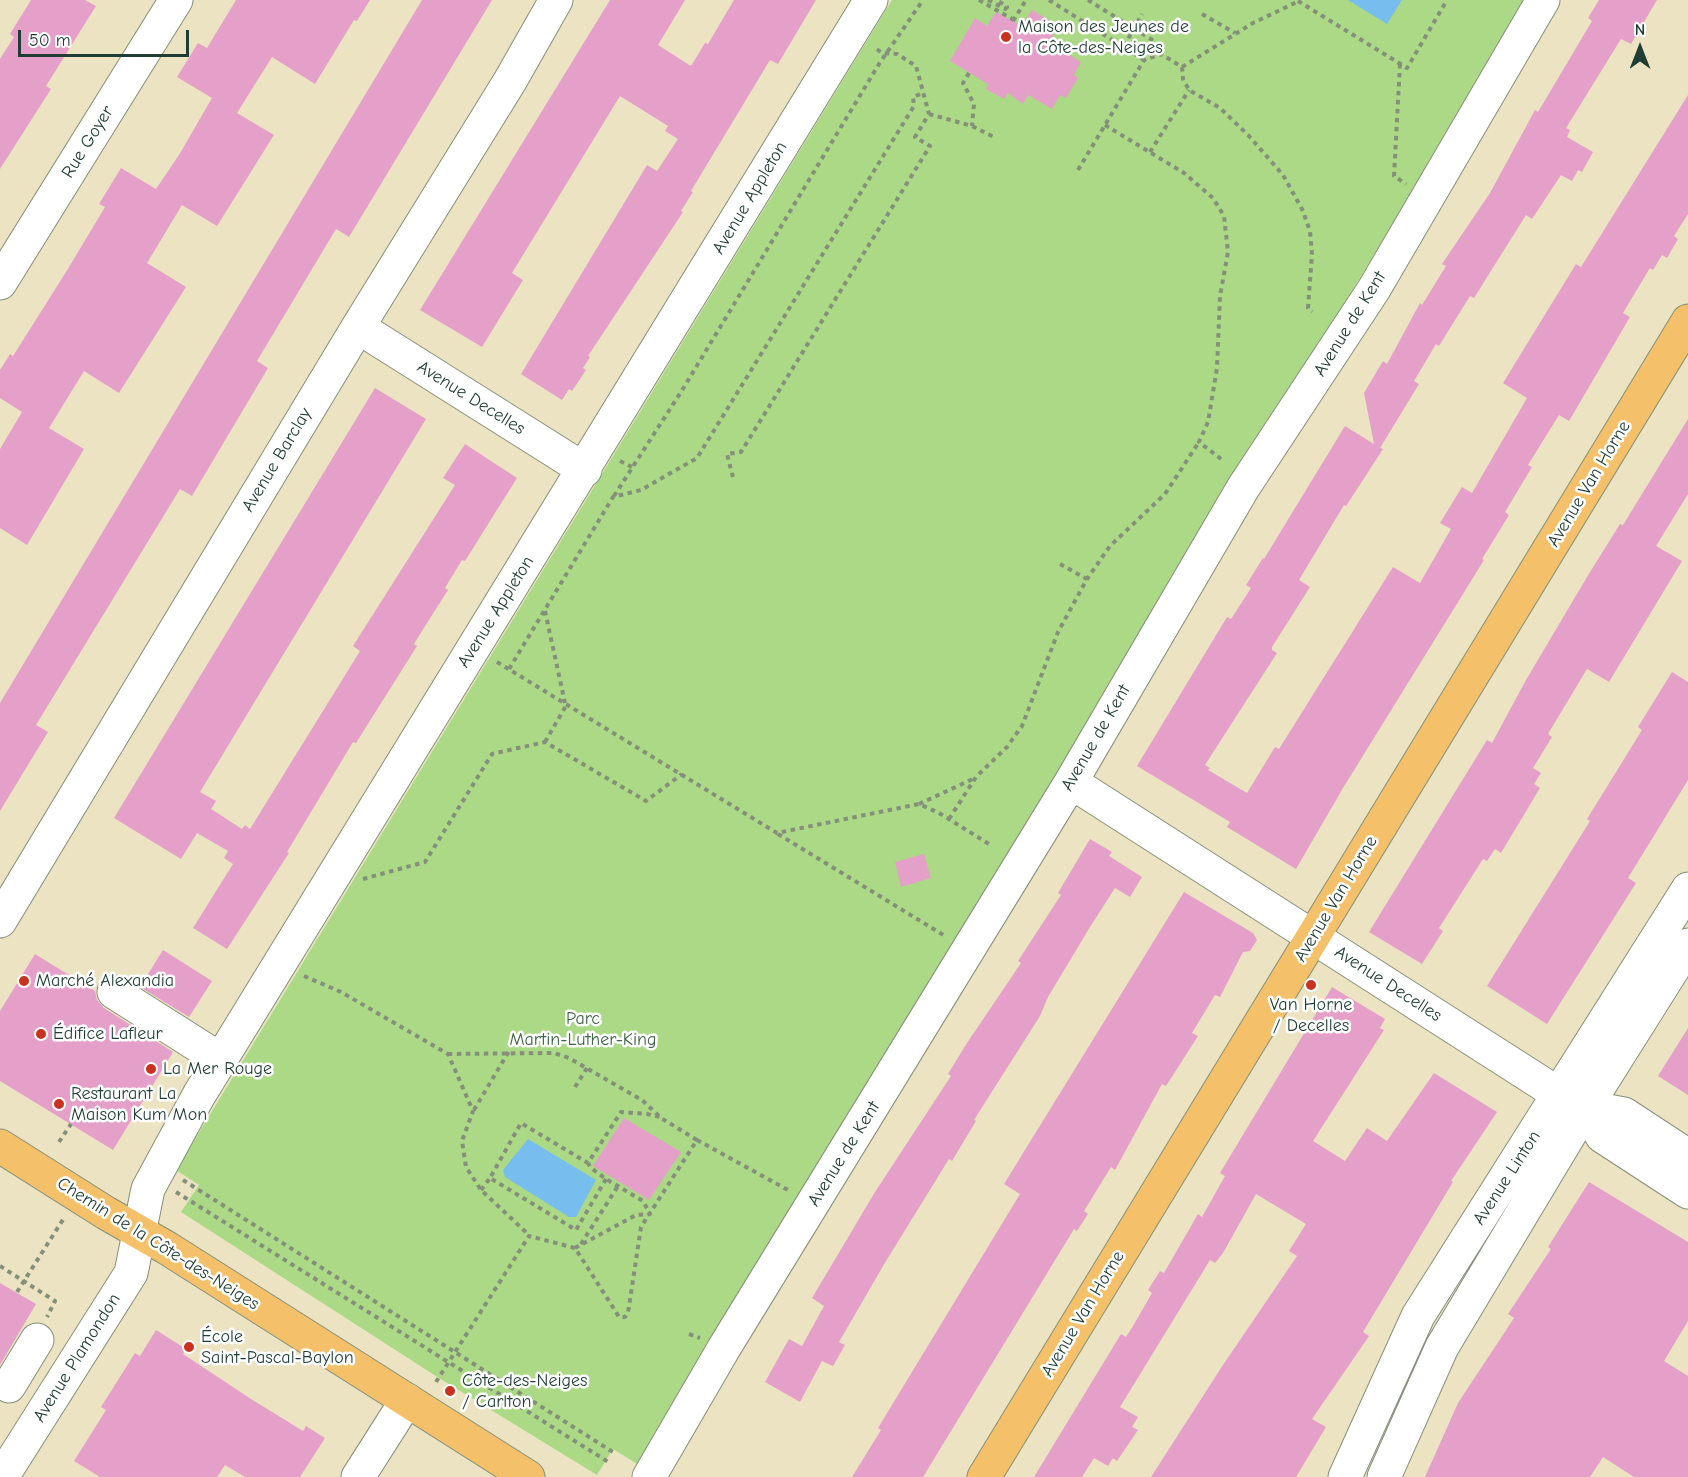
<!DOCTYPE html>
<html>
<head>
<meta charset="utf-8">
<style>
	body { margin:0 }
	#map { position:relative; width:1688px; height:1477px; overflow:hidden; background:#ebe3c1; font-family:"Comic Neue",sans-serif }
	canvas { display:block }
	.north { position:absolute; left:1610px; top:18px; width:60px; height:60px; -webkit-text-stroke:4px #fff; paint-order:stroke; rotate:0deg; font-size:16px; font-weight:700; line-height:24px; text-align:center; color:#1f3d34 }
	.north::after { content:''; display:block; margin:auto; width:21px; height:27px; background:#1f3d34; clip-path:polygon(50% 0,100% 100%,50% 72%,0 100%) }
	.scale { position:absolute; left:18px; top:30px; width:171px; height:27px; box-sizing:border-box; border:3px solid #1f3d34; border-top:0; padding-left:8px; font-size:18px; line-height:21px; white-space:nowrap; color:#1f3d34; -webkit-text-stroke:4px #fff; paint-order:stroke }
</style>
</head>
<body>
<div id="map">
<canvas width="1688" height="1477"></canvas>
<div class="north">N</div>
<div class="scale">50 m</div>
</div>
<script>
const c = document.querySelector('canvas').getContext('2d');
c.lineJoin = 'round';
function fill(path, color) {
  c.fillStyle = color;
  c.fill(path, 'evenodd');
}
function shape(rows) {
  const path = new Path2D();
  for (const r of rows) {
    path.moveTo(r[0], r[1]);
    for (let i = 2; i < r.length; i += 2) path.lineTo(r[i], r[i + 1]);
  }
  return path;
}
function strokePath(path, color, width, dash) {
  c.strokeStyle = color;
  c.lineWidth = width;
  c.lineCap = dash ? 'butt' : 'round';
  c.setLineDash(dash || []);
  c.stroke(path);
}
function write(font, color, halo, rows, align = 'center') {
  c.font = font + ' "Comic Neue",sans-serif';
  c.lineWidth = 5;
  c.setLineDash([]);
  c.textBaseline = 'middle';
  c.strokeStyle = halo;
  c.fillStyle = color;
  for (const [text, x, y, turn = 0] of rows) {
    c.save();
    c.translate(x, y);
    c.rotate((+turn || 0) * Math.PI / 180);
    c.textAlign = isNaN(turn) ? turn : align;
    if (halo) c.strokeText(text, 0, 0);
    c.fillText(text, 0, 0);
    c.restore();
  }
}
const green = shape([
	[892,0,1526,0,1414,189,637,1464,613,1449,597,1475,439,1378,181,1212,199,1185,176,1170]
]);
const water = shape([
	[1348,0,1402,0,1387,24],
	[528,1139,596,1180,576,1217,569,1217,505,1177,503,1170]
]);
const building = shape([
	[31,0,85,0,96,6,46,86,51,89,0,169,0,59,14,37,10,34],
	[236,0,370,0,357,21,354,20,315,84,272,57,237,113,274,135,217,226,182,205,147,263,186,287,119,393,84,371,49,428,84,449,27,545,0,528,0,449,22,412,0,398,0,370,10,354,13,356,66,272,105,207,99,204,121,168,156,189,179,155,212,98,177,77,198,43,207,48],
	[422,0,492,0,349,237,336,229,257,361,268,368,192,496,180,489,36,725,48,732,0,811,0,703],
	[610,0,685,0,658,45,691,66,705,43,708,44,734,0,816,0,778,64,770,60,691,191,693,192,681,211,683,212,588,356,590,357,583,368,586,370,572,391,569,389,562,400,521,374,647,165,657,171,678,139,665,131,668,126,620,96,512,273,523,280,482,347,420,310],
	[1599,0,1657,0,1631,44,1621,39,1566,128,1570,130,1567,137,1593,152,1582,172,1578,170,1572,181,1561,175,1532,219,1526,215,1474,298,1470,296,1439,346,1436,344,1414,381,1419,384,1380,448,1383,449,1346,506,1344,505,1299,580,1310,587,1272,647,1272,650,1277,653,1205,765,1210,768,1208,770,1247,793,1275,747,1279,749,1393,567,1420,583,1451,529,1440,523,1462,487,1472,493,1527,398,1503,383,1576,264,1581,267,1688,95,1688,214,1674,236,1678,239,1667,258,1662,255,1653,270,1650,268,1623,313,1630,317,1569,421,1559,415,1528,465,1532,467,1505,512,1509,515,1482,559,1484,560,1343,788,1296,869,1227,827,1230,822,1137,766,1227,617,1231,619,1251,588,1246,585,1263,558,1264,559,1345,426,1374,444,1364,393,1383,361,1387,364,1420,303,1422,305,1446,266,1442,264,1490,193,1535,110,1538,112,1592,21,1588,18],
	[1032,10,1059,26,1049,42,1081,62,1074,75,1078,78,1066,98,1060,95,1052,109,1028,95,1023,104,1008,93,1004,99,986,89,988,84,950,61,975,18,987,26,996,12,1022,26],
	[375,388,426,419,200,792,216,801,211,809,242,829,245,825,250,829,360,651,353,646,455,485,443,478,465,444,517,478,465,561,462,560,445,588,448,590,417,639,414,644,417,646,356,743,353,742,287,852,289,853,227,949,193,928,233,864,224,858,228,851,197,833,181,859,114,818],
	[1688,419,1688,494,1656,546,1682,561,1609,682,1587,669,1548,734,1552,737,1533,768,1541,773,1534,784,1540,788,1501,853,1495,849,1487,861,1483,859,1439,928,1443,931,1422,964,1369,932,1487,740,1492,743,1526,680,1587,577,1620,524,1623,525],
	[1672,672,1688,682,1688,780,1628,878,1636,883,1547,1024,1487,986,1590,821,1587,819,1642,730,1638,727],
	[1090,839,1112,852,1109,856,1142,877,1130,897,1115,888,1090,927,1048,997,1040,1016,974,1120,976,1121,952,1161,949,1159,886,1261,839,1342,845,1345,833,1366,822,1361,800,1402,765,1382,789,1339,802,1346,824,1306,812,1298,875,1192,951,1076,948,1074,967,1043,1021,963,1018,961,1061,895,1058,893],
	[924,854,931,878,901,887,895,862],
	[1184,892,1253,933,1257,940,1250,951,1243,952,1220,997,1215,995,1192,1033,1198,1036,1166,1086,1162,1084,1115,1170,1111,1167,1084,1211,1088,1214,1077,1231,1074,1229,923,1477,852,1477,881,1430,878,1428,1020,1194,1004,1184],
	[163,950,212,981,189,1017,140,987],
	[35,954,95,991,97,1000,104,1008,173,1052,113,1150,0,1081,0,1011],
	[1332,987,1385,1019,1380,1028,1384,1030,1313,1141,1345,1161,1367,1128,1387,1141,1434,1073,1497,1112,1451,1181,1453,1182,1363,1332,1369,1336,1312,1419,1326,1427,1296,1477,1151,1477,1221,1368,1297,1256,1289,1251,1306,1224,1256,1194,1223,1253,1215,1263,1210,1260,1120,1407,1138,1417,1132,1427,1138,1430,1117,1461,1113,1458,1108,1466,1094,1458,1082,1477,1034,1477,1121,1334,1126,1337,1133,1326,1152,1293,1148,1290,1160,1271,1164,1273,1198,1214,1202,1217,1225,1176,1220,1173],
	[1688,1028,1688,1095,1658,1076],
	[624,1118,681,1152,649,1200,593,1166],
	[1589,1182,1688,1242,1688,1321,1664,1361,1688,1376,1688,1477,1634,1477,1603,1457,1590,1477,1425,1477,1458,1403,1514,1318,1508,1314,1551,1249,1548,1247],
	[0,1283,36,1304,0,1365],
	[156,1330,186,1349,183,1354,251,1399,303,1431,306,1426,325,1438,300,1477,245,1477,225,1465,217,1477,100,1477,74,1461,106,1410,101,1407,135,1353,140,1356]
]);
const path = shape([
	[979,0,1014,20],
	[988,0,1005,9,1007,7,997,0],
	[1049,0,1144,60],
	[1088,0,1154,41,1161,54],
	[1298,1,1407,68,1447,0],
	[1202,14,1235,33],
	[1013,21,1026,0],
	[1124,46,1142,14],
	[1400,64,1394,176,1406,184],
	[1182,67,1253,23,1299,1],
	[969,73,963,83,974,104,972,126],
	[929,114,972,126,994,137],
	[1105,125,1184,173,1213,198,1224,216,1228,252,1220,296,1217,368,1208,422,1199,442,1221,459],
	[1150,152,1189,90],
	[1078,170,1144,60,1161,54,1182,67,1183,79,1189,90,1220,108,1249,136,1283,175,1302,209,1310,231,1312,254,1308,308,1312,312],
	[620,461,632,467],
	[733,477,727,454,741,452,930,146,915,137,929,114,916,66,897,54,882,53,874,47],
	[614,496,681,392,879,64,923,0],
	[1060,564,1087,579],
	[545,611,565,703],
	[497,662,777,833,919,804,939,813,989,844],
	[509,669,613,497,641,490,697,458,914,106,913,97,923,93],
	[545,742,567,704],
	[919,804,975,778],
	[949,819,976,777,1007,747,1022,726,1058,632,1087,579,1110,546,1165,494,1199,442],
	[778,834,945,936],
	[363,879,425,862,492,754,545,742,646,801,682,774],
	[304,976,341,992,448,1054,473,1111,462,1141,466,1167,481,1190,529,1235],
	[575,1087,587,1068],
	[474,1110,509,1051],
	[697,1140,788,1190],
	[59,1142,71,1124],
	[606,1179,576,1230,490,1178,521,1123,588,1163,621,1112,647,1114,660,1117],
	[183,1180,616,1454],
	[481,1190,490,1178],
	[176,1192,610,1463],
	[581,1244,618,1186],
	[575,1248,636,1215,650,1214,643,1201,606,1179,591,1168,588,1163],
	[0,1266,55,1301,47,1317],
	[17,1292,64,1218],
	[689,1334,700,1338],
	[436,1382,529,1236,575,1248,616,1312,619,1317,625,1317,628,1313,641,1227,697,1140,661,1118,642,1100,569,1058,554,1053,448,1054]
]);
const minor = shape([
	[0,283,176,0],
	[358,327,585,470],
	[1071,782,1560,1095,1586,1107,1624,1114,1688,1156],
	[0,921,358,327,510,81,556,0],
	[114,992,221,1060],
	[1586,1107,1602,1136,1688,1192],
	[9,1386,37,1340],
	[2,1477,131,1273,148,1189,199,1095,871,0],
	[358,1477,407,1400],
	[649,1477,724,1348,1071,782,1243,488,1374,289,1543,0],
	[1345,1477,1418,1316,1688,889],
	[1384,1477,1442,1347,1586,1107,1688,945]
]);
const major = shape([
	[0,1146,106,1213,167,1248,528,1477],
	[984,1477,1688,321]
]);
const markers = [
	[1006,37,6,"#c8321e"],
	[24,981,6,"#c8321e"],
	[1311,985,6,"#c8321e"],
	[41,1034,6,"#c8321e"],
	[151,1069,6,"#c8321e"],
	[59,1104,6,"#c8321e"],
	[189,1347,6,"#c8321e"],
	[450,1391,6,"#c8321e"]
];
const poiNames = [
	["Maison des Jeunes de",1018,27],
	["la Côte-des-Neiges",1018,48],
	["Marché Alexandia",36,981],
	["Van Horne",1311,1005,"center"],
	["/ Decelles",1311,1026,"center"],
	["Édifice Lafleur",53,1034],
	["La Mer Rouge",163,1069],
	["Restaurant La",71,1094],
	["Maison Kum Mon",71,1115],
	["École",201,1337],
	["Saint-Pascal-Baylon",201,1358],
	["Côte-des-Neiges",462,1381],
	["/ Carlton",462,1402]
];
const streetNames = [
	["Rue Goyer",88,142,-58],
	["Avenue Appleton",750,198,-59],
	["Avenue de Kent",1350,324,-58],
	["Avenue Decelles",471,398,32],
	["Avenue Barclay",277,460,-59],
	["Avenue Van Horne",1589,484,-59],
	["Avenue Appleton",496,612,-58],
	["Avenue de Kent",1096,738,-60],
	["Avenue Van Horne",1336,899,-59],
	["Avenue Decelles",1388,984,33],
	["Avenue de Kent",844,1154,-58],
	["Avenue Linton",1507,1178,-57],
	["Chemin de la Côte-des-Neiges",158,1244,32],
	["Avenue Van Horne",1083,1314,-59],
	["Avenue Plamondon",77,1358,-58]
];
const parkNames = [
	["Parc",583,1019],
	["Martin-Luther-King",583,1040]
];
fill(green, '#abd986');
fill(water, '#77beee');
fill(building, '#e5a0ca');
strokePath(minor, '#85907a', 35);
strokePath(major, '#85907a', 35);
strokePath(path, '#85907a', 4, [4.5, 4.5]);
strokePath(minor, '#fff', 33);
strokePath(major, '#f4c16a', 33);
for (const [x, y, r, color] of markers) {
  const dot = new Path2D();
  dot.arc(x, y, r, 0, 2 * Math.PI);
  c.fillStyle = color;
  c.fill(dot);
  strokePath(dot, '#fff', 2);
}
write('18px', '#1f3d34', '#fff', poiNames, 'left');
write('18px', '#1f3d34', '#fff', streetNames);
write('18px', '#426448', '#fff', parkNames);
</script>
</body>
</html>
